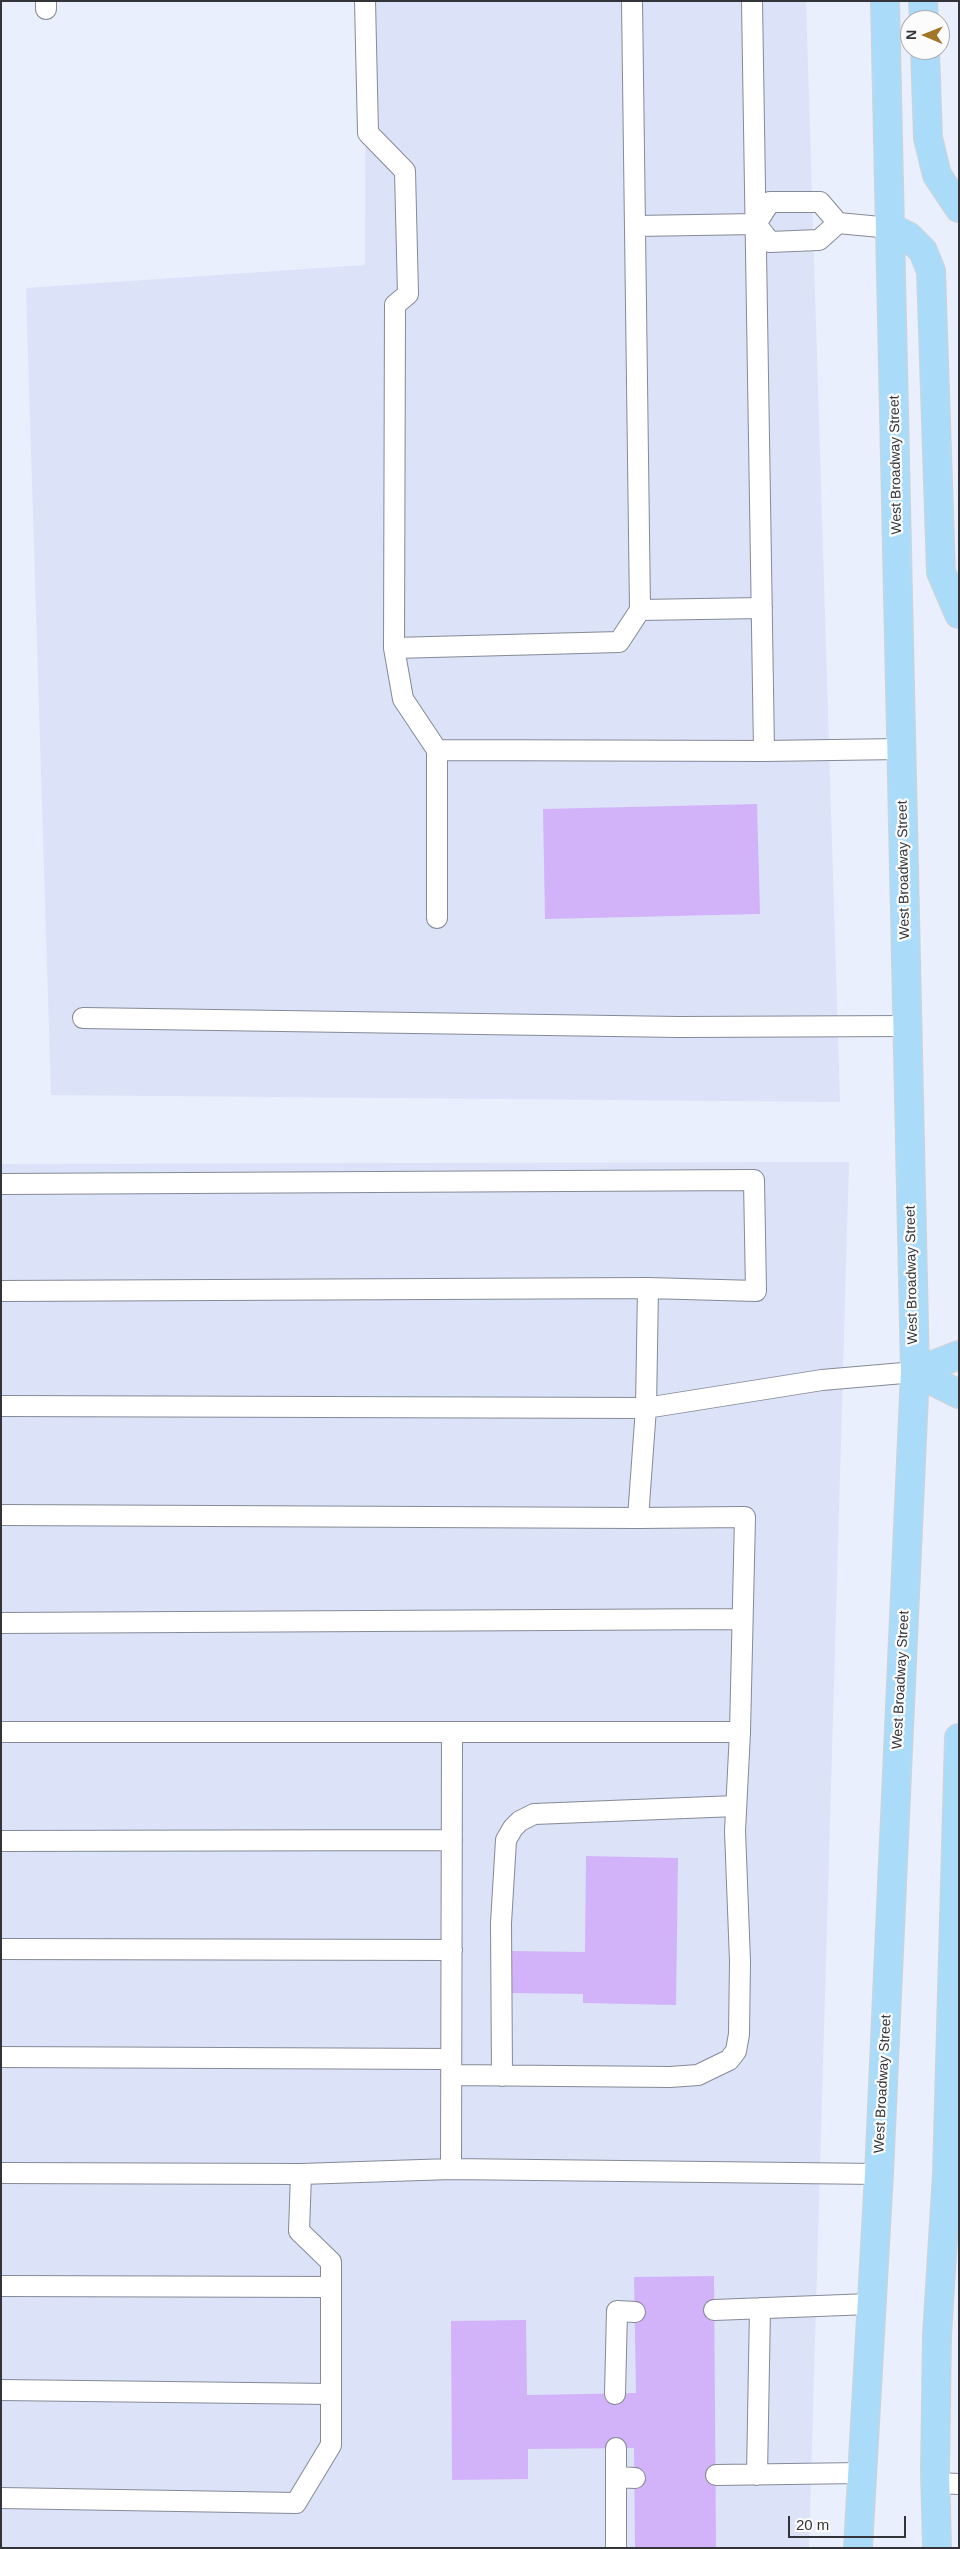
<!DOCTYPE html>
<html>
<head>
<meta charset="utf-8">
<style>
	body { margin:0 }
	#map { position:relative; width:960px; height:2549px; overflow:hidden; background:#eaeffd; font-family:Arial,sans-serif }
	canvas { display:block }
	.frame { position:absolute; inset:0; border:2px solid #323439; pointer-events:none }
	.north { position:absolute; left:900px; top:10px; width:50px; height:50px; box-sizing:border-box; background:#fcfcfc; border:1px solid #abacae; border-radius:50%; rotate:271deg; font-size:14px; font-weight:700; line-height:20px; text-align:center; color:#323439 }
	.north::after { content:''; display:block; margin:auto; width:18px; height:22px; background:#a17626; clip-path:polygon(50% 0,100% 100%,50% 72%,0 100%) }
	.scale { position:absolute; left:788px; top:2516px; width:118px; height:22px; box-sizing:border-box; border:2px solid #323439; border-top:0; padding-left:6px; font-size:15px; line-height:18px; white-space:nowrap; color:#323439; -webkit-text-stroke:4px #fcfcfc; paint-order:stroke }
</style>
</head>
<body>
<div id="map">
<canvas width="960" height="2549"></canvas>
<div class="frame"></div>
<div class="north">N</div>
<div class="scale">20 m</div>
</div>
<script>
const c = document.querySelector('canvas').getContext('2d');
c.lineJoin = 'round';
function fill(path, color) {
  c.fillStyle = color;
  c.fill(path, 'evenodd');
}
function shape(rows) {
  const path = new Path2D();
  for (const r of rows) {
    path.moveTo(r[0], r[1]);
    for (let i = 2; i < r.length; i += 2) path.lineTo(r[i], r[i + 1]);
  }
  return path;
}
function strokePath(path, color, width, dash) {
  c.strokeStyle = color;
  c.lineWidth = width;
  c.lineCap = dash ? 'butt' : 'round';
  c.setLineDash(dash || []);
  c.stroke(path);
}
function write(font, color, halo, rows, align = 'center') {
  c.font = font + ' Arial,sans-serif';
  c.lineWidth = 4.5;
  c.setLineDash([]);
  c.textBaseline = 'middle';
  c.strokeStyle = halo;
  c.fillStyle = color;
  for (const [text, x, y, turn = 0] of rows) {
    c.save();
    c.translate(x, y);
    c.rotate((+turn || 0) * Math.PI / 180);
    c.textAlign = isNaN(turn) ? turn : align;
    if (halo) c.strokeText(text, 0, 0);
    c.fillText(text, 0, 0);
    c.restore();
  }
}
const built = shape([
	[366,1,806,1,840,1102,51,1095,26,288,365,265],
	[849,1162,809,2548,1,2548,1,1164]
]);
const building = shape([
	[757,804,760,914,545,919,543,809],
	[586,1856,678,1858,676,2005,583,2003,583,1994,510,1993,511,1951,585,1952],
	[714,2276,716,2548,635,2548,634,2448,528,2449,528,2479,452,2480,451,2321,526,2320,527,2395,636,2393,634,2277]
]);
const service = shape([
	[46,1,46,9],
	[365,1,368,133,405,171,408,294,395,305,394,648,403,699,437,750,764,751],
	[632,1,640,610],
	[752,1,764,751,901,749],
	[838,223,819,240,770,242,756,224,770,202,820,202,838,223,891,228],
	[636,226,756,224],
	[394,648,619,642,640,610,762,608],
	[437,750,437,918],
	[83,1018,679,1027,908,1026],
	[1,1184,754,1180,756,1291,648,1288,1,1291],
	[648,1288,646,1408,822,1380,915,1372],
	[1,1406,646,1408,638,1518,745,1517,740,1732,1,1732],
	[1,1515,638,1518],
	[1,1623,742,1619],
	[1,1841,452,1840],
	[1,1949,452,1950],
	[1,2057,451,2059],
	[451,2075,670,2077,698,2075,729,2060,736,2051,739,2034,740,1961,735,1831,740,1732],
	[502,2076,501,1923,506,1840,513,1828,520,1821,534,1814,736,1806],
	[451,2169,452,1732],
	[1,2173,301,2174],
	[1,2286,331,2287],
	[714,2310,870,2304],
	[1,2390,331,2394],
	[615,2394,617,2311,635,2312],
	[616,2448,616,2548],
	[716,2475,861,2473],
	[757,2475,760,2308],
	[616,2477,635,2478],
	[936,2483,959,2484],
	[1,2498,296,2503,331,2445,331,2262,299,2231,301,2174,451,2169,879,2174]
]);
const primary = shape([
	[923,1,924,20],
	[925,50,928,138,937,175,959,208],
	[891,228,908,236,923,251,931,271,941,572,959,614],
	[915,1372,959,1394],
	[915,1372,959,1355],
	[858,2548,879,2174,915,1372,885,1],
	[937,2548,935,2471,937,2335,947,2174,959,1738]
]);
const streetNames = [
	["West Broadway Street",896,465,-91],
	["West Broadway Street",904,870,-91],
	["West Broadway Street",912,1275,-91],
	["West Broadway Street",901,1680,-87],
	["West Broadway Street",883,2084,-87]
];
fill(built, '#dce2f7');
fill(building, '#d2b3f9');
strokePath(service, '#858a97', 22);
strokePath(primary, '#d2d2d3', 30);
strokePath(service, '#fff', 20);
strokePath(primary, '#aadcfa', 28);
write('14px', '#323439', '#fcfcfc', streetNames);
</script>
</body>
</html>
